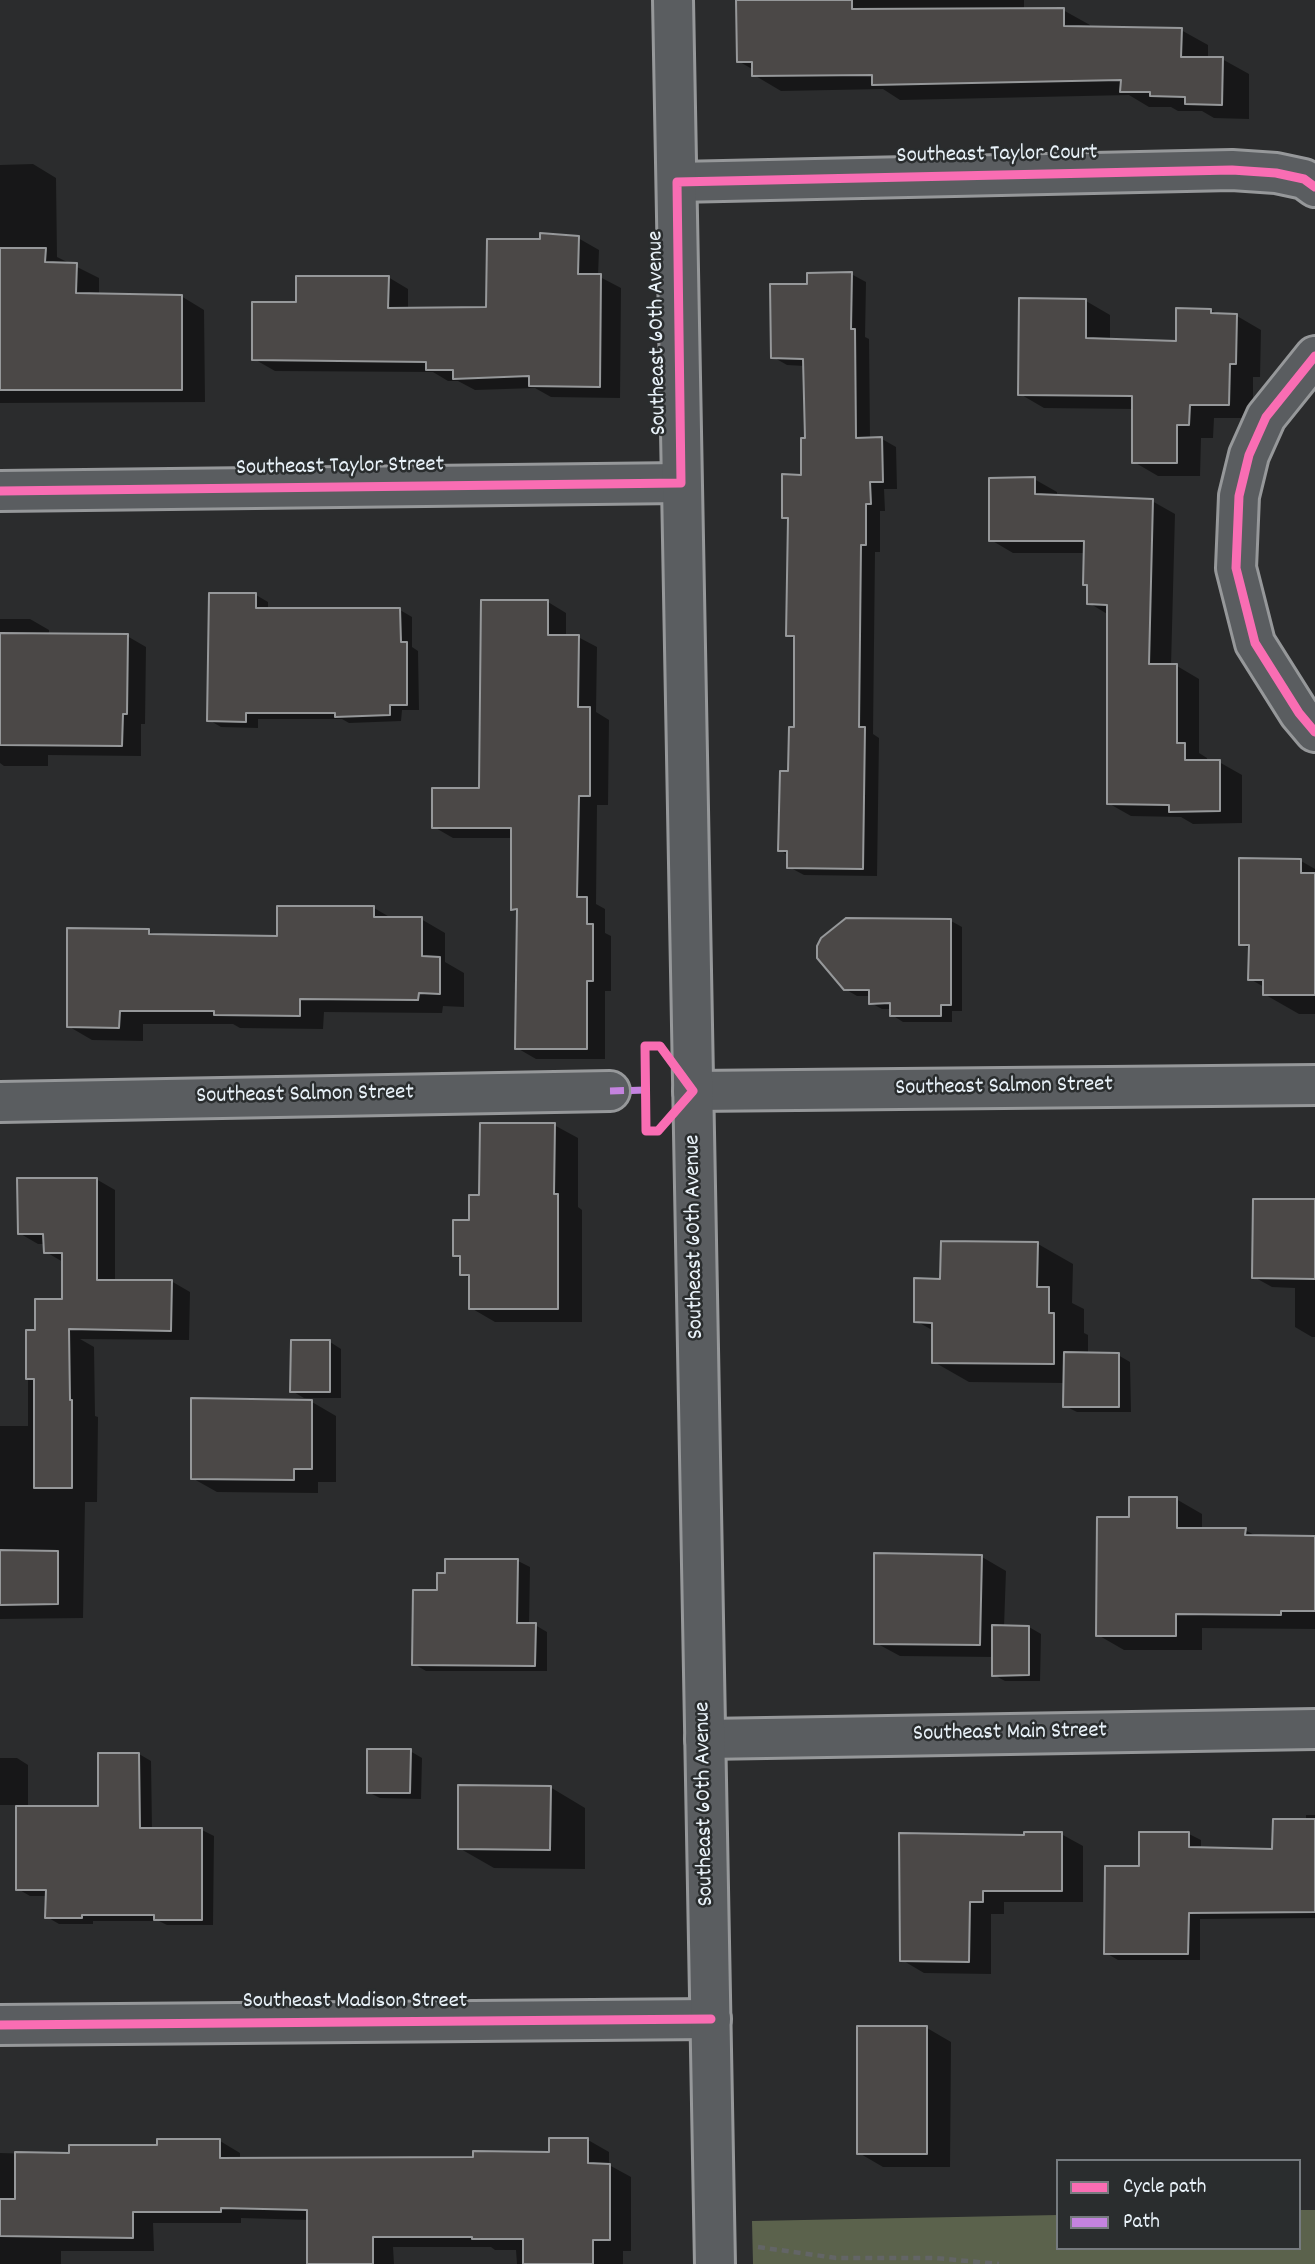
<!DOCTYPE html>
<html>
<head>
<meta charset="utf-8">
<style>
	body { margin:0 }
	#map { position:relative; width:1315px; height:2264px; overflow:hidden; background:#2b2c2d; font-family:Dekko,sans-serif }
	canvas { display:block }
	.legend { position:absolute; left:1056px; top:2159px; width:245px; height:91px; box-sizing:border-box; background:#2a2d2e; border:2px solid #767b7f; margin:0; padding:9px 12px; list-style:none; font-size:21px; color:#e8f1f8 }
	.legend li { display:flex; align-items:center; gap:14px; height:35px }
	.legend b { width:35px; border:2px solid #767b7f }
</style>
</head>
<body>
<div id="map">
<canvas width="1315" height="2264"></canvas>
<ul class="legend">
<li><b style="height:9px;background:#f96db3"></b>Cycle path</li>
<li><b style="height:9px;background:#c483df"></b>Path</li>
</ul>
</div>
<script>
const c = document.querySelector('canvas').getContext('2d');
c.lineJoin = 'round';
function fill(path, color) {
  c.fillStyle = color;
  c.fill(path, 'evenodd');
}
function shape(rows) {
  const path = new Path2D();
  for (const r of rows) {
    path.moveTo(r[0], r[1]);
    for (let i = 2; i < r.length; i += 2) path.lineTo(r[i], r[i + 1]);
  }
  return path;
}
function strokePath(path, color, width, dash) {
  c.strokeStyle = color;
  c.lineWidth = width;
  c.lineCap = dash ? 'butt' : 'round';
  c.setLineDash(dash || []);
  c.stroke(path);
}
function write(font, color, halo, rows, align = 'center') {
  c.font = font + ' Dekko,sans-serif';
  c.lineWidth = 5;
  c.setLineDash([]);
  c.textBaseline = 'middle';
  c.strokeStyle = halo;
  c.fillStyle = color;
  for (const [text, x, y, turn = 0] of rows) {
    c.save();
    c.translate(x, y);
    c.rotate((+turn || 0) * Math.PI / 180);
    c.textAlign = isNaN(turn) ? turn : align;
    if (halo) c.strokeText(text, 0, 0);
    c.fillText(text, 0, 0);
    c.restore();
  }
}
const green = shape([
	[1299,2210,1315,2210,1315,2264,753,2264,752,2221,1058,2215,1058,2248,1299,2248]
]);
const shadow = shape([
	[739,0,1024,0,1024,10,1063,10,1090,25,1090,28,1181,30,1208,45,1208,59,1222,59,1249,74,1249,119,1214,118,1202,111,1178,111,1171,107,1149,107,1129,95,900,100,883,89,781,91,754,75,754,70,738,61],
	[33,164,56,178,57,257,99,278,99,295,181,296,204,310,205,402,0,403,0,165],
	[578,238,599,250,598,276,621,288,620,398,551,397,535,388,475,390,458,381,448,381,433,372,275,371,254,359,298,303,388,277,408,289,408,310,488,309],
	[851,274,866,282,865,337,869,339,870,439,882,439,896,447,897,489,884,489,885,511,880,511,880,552,875,552,873,734,879,738,877,876,804,875,789,867,789,856,780,850,796,729,796,640,788,635,789,520,784,517,803,477,807,440,805,366,787,365,773,357,809,286],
	[1086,301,1110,315,1110,340,1177,343,1211,310,1220,315,1237,316,1261,330,1260,377,1253,377,1253,418,1214,418,1213,438,1201,438,1200,476,1158,476,1134,462,1134,409,1044,408,1020,394],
	[1034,479,1057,492,1057,497,1152,501,1175,514,1171,666,1177,666,1199,679,1199,753,1207,758,1207,762,1219,762,1242,775,1242,823,1193,824,1181,817,1131,816,1108,803,1109,615,1089,603,1089,587,1085,584,1085,553,1013,553,991,540],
	[256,595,268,602,268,610,400,610,412,617,412,647,418,651,419,710,402,710,401,721,349,723,342,719,258,719,258,728,221,727,209,720],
	[548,602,566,613,566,637,578,637,597,647,596,712,609,720,608,805,597,805,596,904,605,909,605,933,611,936,611,991,605,991,605,1059,536,1059,517,1048,518,913,512,909,513,838,453,838,434,827,480,790],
	[0,619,30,619,49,630,49,635,127,636,146,647,145,724,141,724,141,756,48,755,48,766,4,766,0,763],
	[1301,861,1315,869,1315,1014,1299,1014,1264,994,1264,987,1250,979,1251,949,1241,944],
	[374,908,393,919,421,919,445,933,445,962,464,973,464,1007,443,1006,442,1013,324,1012,323,1029,240,1028,233,1024,143,1024,143,1041,92,1040,68,1026,148,931,157,936,279,938],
	[951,921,962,927,962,1011,952,1011,952,1022,903,1022,892,1015,892,1009,882,1009,871,1003,871,996,857,996,845,989],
	[554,1125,578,1138,578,1207,582,1210,582,1322,495,1322,471,1308,471,1279,462,1274,462,1260,454,1255,471,1222],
	[96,1179,115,1190,115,1281,171,1281,190,1292,189,1340,80,1339,94,1347,95,1416,98,1417,97,1502,85,1502,83,1618,0,1619,0,1426,28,1426,28,1332,70,1332,63,1328,63,1262,46,1252,45,1244,38,1244,19,1233],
	[1315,1201,1315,1337,1312,1337,1295,1327,1295,1288,1272,1287,1254,1277],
	[1038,1244,1073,1264,1072,1303,1084,1309,1084,1333,1088,1335,1088,1354,1118,1355,1130,1362,1131,1412,1077,1412,1065,1406,1065,1383,969,1382,934,1362,934,1331,916,1321,942,1281],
	[330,1342,341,1349,341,1398,304,1398,292,1391],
	[312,1402,336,1416,336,1482,318,1482,318,1493,217,1492,192,1478],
	[1176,1499,1202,1514,1202,1530,1245,1530,1258,1537,1315,1538,1315,1629,1202,1628,1202,1650,1124,1650,1098,1635,1131,1518],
	[982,1557,1006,1571,1004,1627,1029,1627,1041,1634,1040,1681,1005,1681,994,1675,994,1657,900,1656,876,1643],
	[518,1561,530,1567,529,1625,535,1625,547,1632,547,1671,426,1671,414,1664,439,1592],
	[410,1751,422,1758,421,1799,380,1798,368,1792],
	[139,1754,151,1761,152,1830,202,1830,214,1836,213,1925,167,1925,159,1921,93,1921,93,1924,59,1924,47,1917,47,1896,30,1896,18,1889,18,1805,0,1805,0,1758,17,1758,28,1765,28,1808,100,1808],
	[550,1787,585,1808,585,1869,494,1868,459,1848],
	[1306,1815,1315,1815,1315,1918,1200,1919,1200,1960,1118,1960,1106,1953,1140,1867,1189,1834,1201,1840,1201,1849,1274,1851,1306,1821],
	[1061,1834,1083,1846,1083,1902,1004,1902,1004,1914,991,1914,991,1974,924,1973,902,1960,1026,1836],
	[927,2028,951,2042,950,2167,883,2167,859,2153],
	[588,2140,609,2152,609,2165,631,2177,631,2251,623,2251,623,2264,517,2264,516,2250,495,2250,491,2247,393,2247,394,2264,309,2264,309,2220,241,2218,241,2223,153,2223,154,2251,61,2251,61,2264,0,2264,0,2153,71,2155,220,2141,240,2153,240,2160,475,2159,550,2154]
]);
const building = shape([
	[736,0,852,0,852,9,1064,8,1064,26,1182,28,1181,57,1223,57,1222,105,1185,104,1185,97,1150,96,1150,92,1120,92,1121,80,872,85,872,75,752,76,752,62,737,62,736,0],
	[540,233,579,236,578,274,601,274,600,387,529,386,529,376,453,379,453,370,426,370,426,362,252,360,252,302,296,302,296,276,389,276,388,308,486,307,487,239,540,239,540,233],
	[0,248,46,248,45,262,77,263,76,293,182,295,182,390,0,390,0,248],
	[852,272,851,329,855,329,856,438,882,437,883,482,870,482,871,504,866,504,866,545,861,545,859,727,865,727,863,869,787,868,787,851,778,851,780,771,788,771,789,727,794,727,794,636,786,636,788,518,782,518,782,474,801,475,801,438,805,438,803,359,771,358,770,284,807,284,807,273,852,272],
	[1019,298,1086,299,1086,338,1176,341,1176,308,1211,309,1211,313,1237,314,1236,364,1230,364,1229,405,1190,405,1189,425,1177,425,1177,463,1132,463,1132,396,1018,395,1019,298],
	[1035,477,1035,494,1153,499,1149,664,1177,664,1177,743,1185,743,1185,760,1220,760,1220,811,1169,812,1169,805,1107,804,1107,605,1087,604,1087,585,1083,585,1084,541,989,541,989,478,1035,477],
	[209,593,256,593,256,608,400,608,401,642,407,642,407,705,390,705,390,715,335,717,335,713,246,713,246,722,207,721,209,593],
	[481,600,548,600,548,635,579,635,578,707,590,707,590,796,579,796,577,897,587,897,587,924,593,924,593,981,587,981,587,1049,515,1049,517,909,511,910,511,828,432,828,432,788,479,788,481,600],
	[0,633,128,634,127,714,123,714,122,746,0,745,0,633],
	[1239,858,1301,859,1301,873,1315,873,1315,995,1263,995,1263,980,1248,980,1249,945,1239,945,1239,858],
	[277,906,374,906,374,917,422,917,422,956,440,957,440,994,419,993,418,1000,300,999,300,1016,214,1015,214,1011,120,1011,119,1028,67,1027,67,928,149,929,149,934,277,936,277,906],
	[846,918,951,919,951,1005,941,1005,941,1016,890,1016,890,1003,869,1004,869,990,844,990,817,958,817,946,821,938,846,918],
	[480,1123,555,1123,554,1194,558,1194,558,1309,469,1309,469,1275,460,1275,460,1256,453,1256,453,1220,469,1220,469,1195,479,1195,480,1123],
	[17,1178,97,1178,97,1280,172,1280,171,1331,69,1329,70,1400,72,1400,72,1488,34,1488,34,1379,26,1379,26,1330,35,1330,35,1299,62,1299,62,1253,44,1253,43,1234,18,1234,17,1178],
	[1253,1199,1315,1199,1315,1279,1252,1278,1253,1199],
	[941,1241,1038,1242,1037,1287,1049,1287,1049,1313,1054,1313,1054,1364,932,1363,932,1323,914,1322,914,1278,940,1279,941,1241],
	[291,1340,330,1340,330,1392,290,1392,291,1340],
	[1064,1352,1119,1353,1119,1407,1063,1407,1064,1352],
	[191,1398,312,1400,312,1469,294,1469,294,1480,191,1479,191,1398],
	[1129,1497,1177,1497,1177,1528,1246,1528,1245,1535,1315,1536,1315,1611,1281,1611,1281,1615,1176,1614,1176,1636,1096,1636,1097,1517,1129,1517,1129,1497],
	[0,1550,58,1551,58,1604,0,1605,0,1550],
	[874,1553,982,1555,980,1645,874,1644,874,1553],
	[445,1559,518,1559,517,1623,536,1623,535,1666,412,1665,413,1590,437,1590,437,1573,445,1573,445,1559],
	[992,1625,1029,1626,1029,1675,992,1676,992,1625],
	[367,1749,411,1749,410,1793,367,1793,367,1749],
	[98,1753,139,1753,140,1828,202,1828,202,1920,154,1920,154,1915,82,1915,82,1918,45,1918,46,1890,16,1890,16,1806,98,1806,98,1753],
	[458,1785,551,1786,550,1850,458,1849,458,1785],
	[1273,1819,1315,1819,1315,1912,1189,1913,1188,1954,1104,1954,1105,1866,1139,1866,1139,1832,1189,1832,1189,1847,1272,1849,1273,1819],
	[1024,1832,1062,1832,1062,1891,983,1891,983,1902,970,1902,969,1962,900,1961,899,1833,1024,1835,1024,1832],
	[857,2026,927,2026,927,2154,857,2154,857,2026],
	[549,2138,588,2138,588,2163,610,2164,610,2240,593,2240,593,2264,523,2264,523,2239,472,2239,472,2237,373,2237,373,2264,307,2264,307,2210,221,2208,221,2212,133,2212,133,2238,0,2236,0,2199,15,2199,15,2152,69,2153,69,2145,157,2145,157,2139,220,2139,220,2158,473,2157,473,2151,549,2152,549,2138]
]);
const path = shape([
	[758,2247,836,2258,935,2258,999,2264]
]);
const minor = shape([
	[677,182,1232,170,1276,173,1304,179,1315,187],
	[1315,356,1266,417,1249,455,1239,496,1236,568,1255,643,1299,713,1315,732],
	[0,491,681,483],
	[693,1091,1315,1085],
	[0,1102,610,1091],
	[705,1739,1315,1729],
	[0,2025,711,2019]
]);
const major = shape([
	[673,0,715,2264]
]);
const quiet = shape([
	[610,1091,646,1090]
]);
const cycleway = shape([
	[1315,356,1266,417,1249,455,1239,496,1236,568,1255,643,1299,713,1315,732],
	[0,491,681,483,677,182,1232,170,1276,173,1304,179,1315,187],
	[645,1046,660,1046,693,1091,658,1131,646,1131,645,1046],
	[0,2025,711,2019]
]);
const streetNames = [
	["Southeast Taylor Court",997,156,-1],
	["Southeast 60th Avenue",659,333,-91],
	["Southeast Taylor Street",340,468,-1],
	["Southeast Salmon Street",1004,1088,-1],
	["Southeast Salmon Street",305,1096,-1],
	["Southeast 60th Avenue",696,1237,-91],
	["Southeast Main Street",1010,1734,-1],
	["Southeast 60th Avenue",706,1804,-91],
	["Southeast Madison Street",355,2003]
];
fill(green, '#5b624c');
fill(shadow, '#0007');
fill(building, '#4b4847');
strokePath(building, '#96989a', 2);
strokePath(minor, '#96989a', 44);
strokePath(major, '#96989a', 44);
strokePath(path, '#636566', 4.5, [7, 5]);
strokePath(minor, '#5a5d60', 38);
strokePath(major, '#5a5d60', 38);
strokePath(quiet, '#c483df', 7, [14, 7]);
strokePath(cycleway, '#f96db3', 9);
write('23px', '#e8f1f8', '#2a2d2e', streetNames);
</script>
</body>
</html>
